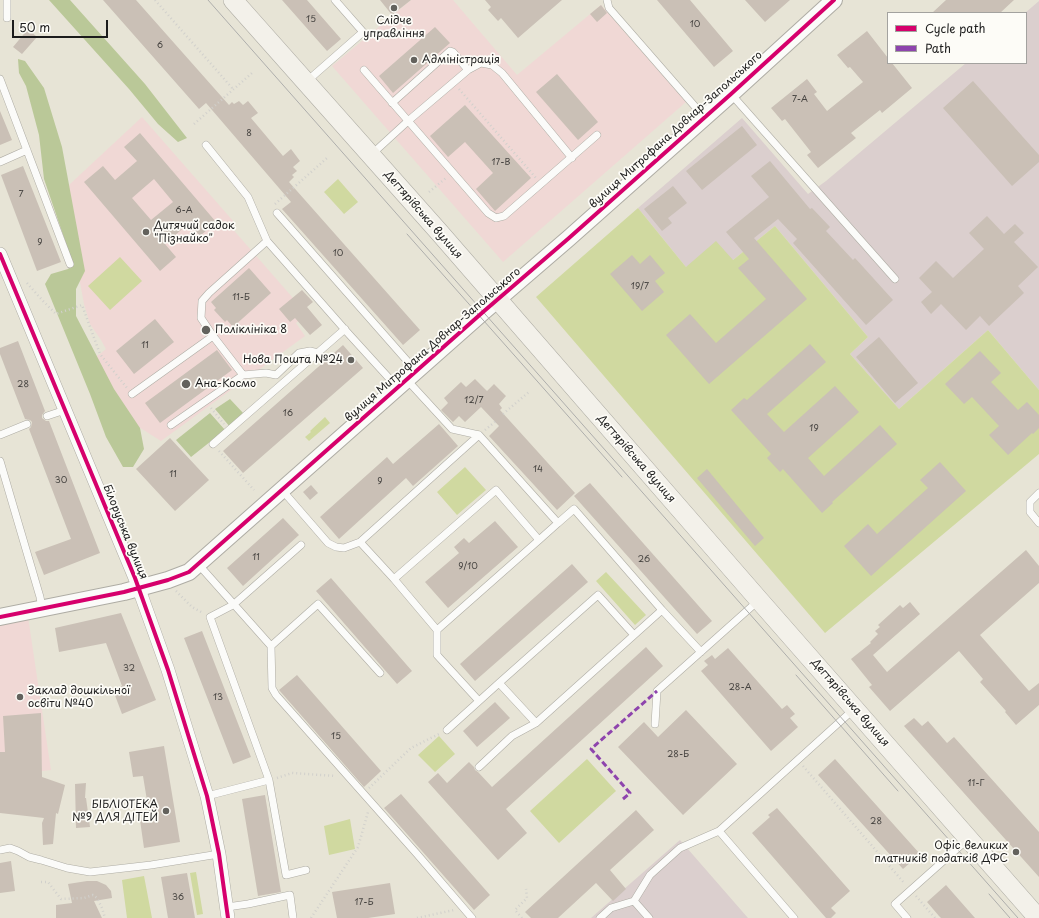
<!DOCTYPE html>
<html>
<head>
<meta charset="utf-8">
<style>
	body { margin:0 }
	#map { position:relative; width:1039px; height:918px; overflow:hidden; background:#e7e4d6; font-family:"Playpen Sans",sans-serif }
	canvas { display:block }
	.legend { position:absolute; left:887px; top:12px; width:140px; height:52px; box-sizing:border-box; background:#fdfcf7; border:1px solid #a3a29f; margin:0; padding:5px 7px; list-style:none; font-size:12px; color:#1c1c1c }
	.legend li { display:flex; align-items:center; gap:8px; height:20px }
	.legend b { width:20px; border:1px solid #a3a29f }
	.scale { position:absolute; left:12px; top:20px; width:96px; height:18px; box-sizing:border-box; border:2px solid #1c1c1c; border-top:0; padding-left:5px; font-size:12px; line-height:14px; white-space:nowrap; color:#1c1c1c; -webkit-text-stroke:3px #fdfcf7; paint-order:stroke }
</style>
</head>
<body>
<div id="map">
<canvas width="1039" height="918"></canvas>
<ul class="legend">
<li><b style="height:5px;background:#d6006c"></b>Cycle path</li>
<li><b style="height:5px;background:#8e44ad"></b>Path</li>
</ul>
<div class="scale">50 m</div>
</div>
<script>
const c = document.querySelector('canvas').getContext('2d');
c.lineJoin = 'round';
function fill(path, color) {
  c.fillStyle = color;
  c.fill(path, 'evenodd');
}
function shape(rows) {
  const path = new Path2D();
  for (const r of rows) {
    path.moveTo(r[0], r[1]);
    for (let i = 2; i < r.length; i += 2) path.lineTo(r[i], r[i + 1]);
  }
  return path;
}
function strokePath(path, color, width, dash) {
  c.strokeStyle = color;
  c.lineWidth = width;
  c.lineCap = dash ? 'butt' : 'round';
  c.setLineDash(dash || []);
  c.stroke(path);
}
function write(font, color, halo, rows, align = 'center') {
  c.font = font + ' "Playpen Sans",sans-serif';
  c.lineWidth = 3.5;
  c.setLineDash([]);
  c.textBaseline = 'middle';
  c.strokeStyle = halo;
  c.fillStyle = color;
  for (const [text, x, y, turn = 0] of rows) {
    c.save();
    c.translate(x, y);
    c.rotate((+turn || 0) * Math.PI / 180);
    c.textAlign = isNaN(turn) ? turn : align;
    if (halo) c.strokeText(text, 0, 0);
    c.fillText(text, 0, 0);
    c.restore();
  }
}
const built = shape([
	[411,0,453,0,517,75,601,5,686,102,503,262,332,66],
	[142,117,234,222,230,226,307,314,296,323,305,336,161,441,115,412,88,361,100,354,106,349,101,340,90,324,84,304,72,239,55,198],
	[28,617,51,770,0,776,0,623]
]);
const industrial = shape([
	[1039,1,1039,390,988,330,899,409,850,354,868,337,775,226,733,260,686,267,638,208,742,118,808,194,826,181,966,63,1026,63,1026,13,1025,13],
	[680,840,748,918,591,918]
]);
const green = shape([
	[338,179,358,202,344,214,324,192],
	[638,208,686,267,716,241,733,260,775,226,868,337,850,354,899,409,988,330,1039,390,1039,454,825,633,536,297],
	[120,257,142,281,110,310,88,286],
	[325,417,330,423,309,441,305,437,311,432,310,431],
	[465,467,486,490,457,515,437,492],
	[606,572,646,615,635,625,596,581],
	[439,736,455,754,435,772,418,755],
	[587,759,616,791,559,843,530,811],
	[350,819,355,849,329,855,324,826],
	[196,872,203,914,197,915,190,873],
	[144,876,152,918,127,918,122,880]
]);
const forest = shape([
	[49,0,70,0,145,84,187,138,178,142,158,124,129,89],
	[18,59,25,61,44,88,62,147,85,271,76,289,76,316,114,389,140,428,144,449,133,467,123,467,106,437,90,394,45,284,51,274,68,269,73,264,44,179,39,135,26,86,19,73],
	[230,399,244,414,230,427,215,409],
	[210,413,225,430,191,457,176,440]
]);
const building = shape([
	[103,0,136,0,229,105,232,102,234,104,239,101,243,105,248,101,258,113,251,118,283,156,291,149,300,161,293,167,297,171,292,175,294,177,289,182,420,330,403,345,282,209,291,202,206,103,199,109],
	[282,0,307,0,341,39,327,51],
	[380,0,411,0,392,15],
	[485,0,562,0,518,38,501,18,498,21,488,10,491,7],
	[657,0,690,0,733,51,714,67],
	[745,0,790,0,765,22],
	[946,0,1014,0,1000,13,932,13],
	[601,5,607,13,597,22,590,14],
	[435,27,450,43,393,93,379,76],
	[28,29,37,37,22,54,13,47],
	[867,31,888,58,888,63,892,63,912,88,882,113,880,110,851,133,856,138,818,168,807,155,811,152,785,119,782,121,771,108,807,79,817,92,814,94,827,111,863,82,850,67,848,68,837,55],
	[557,74,598,122,578,140,536,92],
	[973,81,1039,155,1039,162,1012,186,943,108],
	[465,105,531,178,495,211,476,189,493,173,465,142,448,157,430,136],
	[0,111,12,140,0,145],
	[742,126,757,145,702,190,686,171],
	[140,133,216,222,200,236,189,223,165,244,176,257,160,271,84,182,103,166,115,180,137,161,124,147],
	[154,179,173,202,151,220,132,198],
	[770,161,810,209,812,208,830,227,826,231,853,260,855,258,893,300,866,325,793,243,797,239,778,219,754,238,807,299,709,384,666,335,690,314,716,343,766,299,738,268,749,259,726,232,769,197,751,176],
	[23,166,61,262,37,271,1,175],
	[673,186,687,203,668,218,672,223,662,231,644,209],
	[987,216,1004,234,1015,224,1024,233,1014,242,1038,267,1018,286,1024,293,989,326,980,316,966,330,941,304,931,314,921,302,932,292,919,278,936,261,953,278,984,249,969,233],
	[632,255,640,264,650,255,665,273,655,281,664,292,642,311,610,274],
	[249,268,271,293,233,327,227,320,225,322,214,310,216,308,211,302],
	[302,290,313,302,307,307,322,325,310,335,295,318,290,322,279,309],
	[155,319,174,342,134,374,116,351],
	[879,337,918,383,895,403,856,357],
	[18,341,45,411,42,415,42,418,46,421,49,421,100,553,44,575,35,552,71,539,29,429,31,427,32,422,30,420,25,419,0,354,0,348],
	[810,344,826,362,767,414,784,432,835,386,859,412,808,458,824,476,880,425,897,444,832,502,833,503,822,513,783,469,780,472,767,458,771,454,731,410,744,398,747,400],
	[343,345,363,368,243,473,223,451],
	[217,350,232,370,160,423,145,403],
	[980,351,1001,373,991,382,1018,410,1027,402,1039,415,1039,428,1033,434,1032,433,1008,455,989,435,999,426,972,397,964,404,945,384],
	[475,379,487,391,494,384,506,396,499,404,502,408,500,410,575,493,557,510,489,436,499,426,481,407,465,422,459,416,453,422,441,410,448,403,444,398,461,382,466,387],
	[439,424,458,446,413,486,406,478,339,539,320,517,387,457,393,464],
	[170,438,209,480,175,511,136,469],
	[940,462,966,491,871,576,844,546,868,524,877,534,928,488,920,480],
	[707,469,764,538,755,546,697,478],
	[590,483,712,621,697,634,574,496],
	[311,485,318,493,310,500,303,492],
	[283,518,299,535,243,586,227,568],
	[495,521,518,547,448,608,425,582,459,553,454,547,464,538,469,543],
	[1026,550,1039,566,1039,583,980,635,1029,691,1039,683,1039,705,1016,725,1005,712,1006,711,980,682,983,679,959,651,890,711,869,687,872,685,851,659,871,643,870,642,878,634,875,631,880,627,878,625,900,605,903,608,910,602,920,614,873,655,887,672],
	[572,564,588,582,475,681,460,664],
	[331,578,412,671,397,684,316,591],
	[121,613,156,700,122,714,113,690,122,686,106,643,59,652,55,628],
	[202,631,251,757,233,764,184,638],
	[646,647,663,666,506,809,527,833,498,860,428,782,438,773,447,783,469,762,474,767,475,770,478,772,492,787],
	[728,648,782,709,787,705,795,714,790,718,798,727,771,751,701,671,708,665,704,661,712,655,715,659],
	[297,675,381,771,364,787,279,690],
	[495,702,510,718,477,747,463,731],
	[686,710,737,764,683,815,618,747,644,722,658,737],
	[41,713,42,777,65,785,58,814,56,813,53,844,43,845,42,823,44,818,0,813,0,752,5,752,3,716],
	[914,718,922,726,928,721,947,743,954,737,1039,832,1039,877,904,726],
	[164,746,180,842,144,848,140,820,150,819,143,776,133,777,129,752],
	[835,759,920,854,903,869,818,775],
	[86,783,85,798,86,798,90,827,76,828,75,784],
	[401,794,490,895,474,910,384,808],
	[265,795,281,892,258,896,242,799],
	[777,808,850,891,831,908,836,913,831,918,826,918,752,833,770,817,768,815],
	[636,810,654,830,610,870,626,889,613,901,596,883,558,918,531,918,525,912],
	[11,861,15,891,0,893,0,863],
	[187,873,195,918,168,918,161,877],
	[87,881,97,881,106,885,111,891,112,898,94,901,102,918,56,918,56,905,72,903,68,884],
	[390,883,395,914,368,918,337,918,332,892],
	[946,885,975,918,941,918,939,916,927,902]
]);
const path = shape([
	[155,0,233,89],
	[459,89,536,178],
	[194,124,252,73],
	[429,192,446,178],
	[275,204,327,158],
	[27,283,43,301,56,314,82,305,100,354,127,388],
	[211,408,224,424],
	[503,414,530,391],
	[485,430,496,421],
	[219,451,254,490],
	[176,591,192,607,203,613],
	[803,766,905,884],
	[277,778,292,773,336,776],
	[369,788,411,748,439,734],
	[41,882,48,882,61,899,84,898,93,895,97,898,102,908,105,918],
	[916,896,935,918],
	[311,918,358,847,368,812],
	[417,918,454,910],
	[522,918,515,910,527,898,526,889]
]);
const service = shape([
	[607,0,609,8,705,118],
	[7,18,7,0],
	[364,70,488,213,496,218,504,216,597,135],
	[0,79,70,264],
	[306,82,363,32,335,0],
	[731,94,895,279],
	[392,103,450,51,453,52,468,70],
	[206,145,248,197,267,241,347,332,398,388],
	[372,154,408,121,468,70,481,63,492,65,502,73,572,158],
	[0,162,27,150],
	[277,213,416,371],
	[213,336,201,318,202,301,209,293,267,241],
	[407,380,452,429,479,435,558,523,574,509,662,610,701,652],
	[132,394,213,336,243,375],
	[47,416,65,410],
	[171,425,243,375,266,373,276,375,299,353,310,351,318,353],
	[0,435,27,424],
	[213,444,345,329],
	[0,461,40,597,42,608],
	[282,490,328,543,336,547,344,548,360,542,479,435],
	[1039,493,1030,502,1030,512,1039,523],
	[539,540,558,523],
	[360,542,394,579,437,630,437,655,479,701],
	[301,545,233,605,210,617,269,780,286,875,306,870],
	[198,564,271,646,272,688,276,695,417,854,472,918],
	[394,579,496,490,539,540,437,630],
	[271,646,318,604,380,673],
	[499,683,536,723],
	[655,724,657,691,759,600],
	[447,730,499,683,598,595,634,635],
	[479,767,512,736,536,723,662,610],
	[207,796,269,780],
	[719,831,794,918],
	[0,850,10,848,18,851,29,857,41,860,67,868,90,872,151,865,219,854],
	[634,901,649,918],
	[227,907,248,904,290,895,293,918],
	[600,918,611,908,634,901,650,875,680,848,719,831,854,709],
	[907,918,895,904,968,839]
]);
const minor = shape([
	[0,254,135,578,168,670,207,796,219,854,228,918]
]);
const tertiary = shape([
	[0,617,124,592,168,580,189,572,483,312,569,238,731,94,834,0]
]);
const secondary = shape([
	[233,0,439,232,759,600,1038,918]
]);
const tram = shape([
	[208,0,1018,918],
	[407,234,622,477],
	[796,675,898,791],
	[989,894,1010,918]
]);
const quiet = shape([
	[623,799,630,793,591,749,657,691]
]);
const cycleway = shape([
	[0,254,135,578,168,670,207,796,219,854,228,918],
	[0,617,124,592,168,580,189,572,483,312,569,238,731,94,834,0]
]);
const markers = [
	[394,8,4,"#63625d"],
	[414,60,4,"#63625d"],
	[146,232,4,"#63625d"],
	[206,330,5,"#63625d"],
	[351,360,4,"#63625d"],
	[186,384,5,"#63625d"],
	[20,697,4,"#63625d"],
	[166,811,4,"#63625d"],
	[1016,852,4,"#63625d"]
];
const numberNames = [
	["15",311,20],
	["10",695,25],
	["6",160,46],
	["7-А",800,100],
	["8",249,134],
	["17-В",501,163],
	["7",21,195],
	["6-А",184,211],
	["9",40,243],
	["10",338,254],
	["19/7",640,287],
	["11-Б",241,298],
	["11",145,346],
	["28",23,385],
	["12/7",474,401],
	["16",288,414],
	["19",814,429],
	["14",538,470],
	["11",173,475],
	["30",61,481],
	["9",380,482],
	["11",256,558],
	["26",644,560],
	["9/10",468,567],
	["32",129,669],
	["28-А",740,688],
	["13",218,698],
	["15",336,737],
	["28-Б",678,755],
	["11-Г",976,784],
	["28",876,822],
	["36",178,898],
	["17-Б",364,903]
];
const poiNames = [
	["Слідче",394,21,"center"],
	["управління",394,34,"center"],
	["Адміністрація",422,60],
	["Дитячий садок",154,226],
	["\"Пізнайко\"",154,239],
	["Поліклініка 8",215,330],
	["Нова Пошта №24",343,360,"right"],
	["Ана-Космо",195,384],
	["Заклад дошкільної",28,691],
	["освіти №40",28,704],
	["БІБЛІОТЕКА",158,805,"right"],
	["№9 ДЛЯ ДІТЕЙ",158,818,"right"],
	["Офіс великих",1008,846,"right"],
	["платників податків ДФС",1008,859,"right"]
];
const streetNames = [
	["вулиця Митрофана Довнар-Запольського",676,130,-42],
	["Дегтярівська вулиця",423,215,49],
	["вулиця Митрофана Довнар-Запольського",433,345,-41],
	["Дегтярівська вулиця",636,459,49],
	["Білоруська вулиця",125,532,68],
	["Дегтярівська вулиця",850,703,49]
];
fill(built, '#f0d8d5');
fill(industrial, '#dbcfce');
fill(green, '#d0d9a0');
fill(forest, '#bac898');
fill(building, '#cac0b6');
strokePath(service, '#aeaca4', 8);
strokePath(minor, '#aeaca4', 14);
strokePath(tertiary, '#aeaca4', 18);
strokePath(secondary, '#aeaca4', 20);
strokePath(path, '#d1d0cc', 2.5, [1, 3]);
strokePath(service, '#fbfbf9', 7);
strokePath(minor, '#fbfbf9', 13);
strokePath(tertiary, '#fbfbf9', 16);
strokePath(secondary, '#f3f1ea', 19);
strokePath(tram, '#aeaeac', 1);
strokePath(quiet, '#8e44ad', 3, [6, 3]);
strokePath(cycleway, '#d6006c', 4);
for (const [x, y, r, color] of markers) {
  const dot = new Path2D();
  dot.arc(x, y, r, 0, 2 * Math.PI);
  c.fillStyle = color;
  c.fill(dot);
  strokePath(dot, '#fdfcf7', 1.5);
}
write('9px', '#484542', null, numberNames);
write('11px', '#1c1c1c', '#fdfcf7', poiNames, 'left');
write('11px', '#1c1c1c', '#fdfcf7', streetNames);
</script>
</body>
</html>
